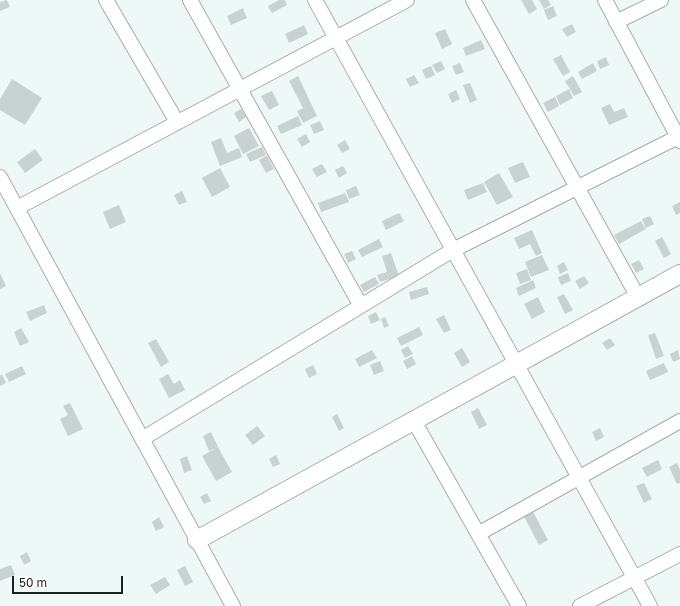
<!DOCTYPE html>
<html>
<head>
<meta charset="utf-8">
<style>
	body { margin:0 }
	#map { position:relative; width:680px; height:606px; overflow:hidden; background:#eef9f7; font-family:"Golos Text",sans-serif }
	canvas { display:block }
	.scale { position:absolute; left:12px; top:576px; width:111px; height:18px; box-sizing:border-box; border:2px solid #1c201f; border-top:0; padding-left:5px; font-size:12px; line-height:14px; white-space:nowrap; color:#1c201f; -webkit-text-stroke:3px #fff; paint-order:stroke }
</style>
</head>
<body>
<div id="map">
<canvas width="680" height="606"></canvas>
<div class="scale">50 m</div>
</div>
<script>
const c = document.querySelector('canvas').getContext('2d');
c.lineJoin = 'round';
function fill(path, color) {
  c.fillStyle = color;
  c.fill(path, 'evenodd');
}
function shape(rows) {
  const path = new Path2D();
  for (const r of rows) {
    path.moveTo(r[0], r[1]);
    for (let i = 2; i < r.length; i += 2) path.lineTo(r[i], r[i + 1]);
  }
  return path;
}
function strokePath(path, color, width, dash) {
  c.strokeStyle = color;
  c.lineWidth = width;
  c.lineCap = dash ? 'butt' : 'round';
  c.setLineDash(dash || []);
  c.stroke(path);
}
const building = shape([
	[7,0,10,7,0,11,0,2],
	[279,0,285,0,287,5,272,13,268,6],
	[521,0,532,0,537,9,529,14],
	[539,0,548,0,551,5,544,9],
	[553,6,557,16,548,20,544,10],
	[243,8,247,18,231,25,227,16],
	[572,24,576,32,567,37,562,29],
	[304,25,308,34,289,43,285,34],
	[445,29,452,44,442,49,435,33],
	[481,40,485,49,466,56,463,48],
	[561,55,570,72,563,76,553,59],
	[606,57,609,65,600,69,597,61],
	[441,61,445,69,437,73,432,65],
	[460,63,464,72,456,75,452,66],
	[593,63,597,71,582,79,578,72],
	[431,66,435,75,426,79,422,70],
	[414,75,419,83,410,87,406,79],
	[298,76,317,116,303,123,297,111,303,108,289,81],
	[573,76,582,92,574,96,565,81],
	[12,79,42,98,25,125,0,110,0,99],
	[470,83,477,100,470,103,463,85],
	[569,89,573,98,560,105,556,96],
	[456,90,460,99,452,103,448,94],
	[272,91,279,105,269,110,261,96],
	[555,97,559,106,548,112,543,103],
	[610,104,614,112,624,108,628,117,609,125,601,108],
	[241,109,246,117,239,122,234,113],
	[298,116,302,125,281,134,277,126],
	[320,121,324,130,314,134,310,125],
	[249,128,259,146,243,154,234,136],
	[306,134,310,142,302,147,297,139],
	[221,138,227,153,239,148,242,157,220,166,211,142],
	[345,140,350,149,342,153,337,145],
	[262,147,266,155,250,162,246,154],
	[35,149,43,160,25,173,17,162],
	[267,155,274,169,266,173,259,160],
	[523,162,530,177,515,183,508,168],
	[322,164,327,172,317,177,312,169],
	[343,166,347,173,339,178,335,170],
	[220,168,230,187,212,197,202,178],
	[499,173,513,197,497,205,484,182],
	[483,183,487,192,468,200,464,190],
	[356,186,360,195,349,199,346,190],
	[182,191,187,202,179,205,174,195],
	[345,193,349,202,321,212,318,203],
	[680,202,680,213,676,215,672,206],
	[119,205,126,222,110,229,103,212],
	[399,213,404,221,386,230,382,221],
	[650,216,654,224,646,228,642,219],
	[641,221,646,229,619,244,614,235],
	[532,230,542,253,536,256,530,244,519,249,514,238],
	[662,237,671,254,664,258,655,241],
	[379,239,383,247,362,257,358,250],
	[352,251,356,259,348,263,344,254],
	[391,253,399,276,380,282,377,275,387,272,382,256],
	[542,255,549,270,531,277,525,262],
	[639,260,644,269,636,273,631,264],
	[564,262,568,270,560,274,557,266],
	[527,269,531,280,520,284,516,273],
	[0,273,6,286,0,289],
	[568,273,571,281,561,285,558,277],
	[584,276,589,283,580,289,575,281],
	[375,277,379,284,364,292,360,285],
	[533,280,536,288,519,296,516,288],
	[427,287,429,294,411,300,409,292],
	[564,294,573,310,565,314,557,297],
	[538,297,545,312,532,319,524,304],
	[44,305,47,313,30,321,26,312],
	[376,312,380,320,371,324,368,316],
	[444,315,451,330,444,333,436,319],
	[385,317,389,326,384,328,381,319],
	[419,327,423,335,401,346,397,338],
	[21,328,29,342,20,346,14,332],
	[655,333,664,356,656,359,648,335],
	[610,338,615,345,607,350,602,343],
	[156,339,169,362,161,367,148,343],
	[408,346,413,354,405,358,401,350],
	[462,348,470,362,462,367,454,353],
	[372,350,377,358,359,367,355,359],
	[678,350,680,359,673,362,670,354],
	[412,356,416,364,407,369,403,361],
	[380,361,384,371,374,375,370,365],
	[664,363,668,372,650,380,646,371],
	[313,365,317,374,309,378,305,369],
	[22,366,26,374,9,382,5,374],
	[2,374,6,383,0,386,0,376],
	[168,374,174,384,180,380,185,390,169,398,159,379],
	[70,403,83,429,68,436,60,419,68,415,63,406],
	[478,408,487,425,479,429,471,412],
	[337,414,344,428,339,431,332,417],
	[257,426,265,436,253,445,245,435],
	[600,428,604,437,596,441,592,432],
	[211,432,218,447,209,451,203,436],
	[218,447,232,472,216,481,202,456],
	[276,455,280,464,273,467,269,459],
	[187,456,192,470,184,473,180,459],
	[658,460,662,469,647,477,642,468],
	[677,463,680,470,680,483,677,484,669,467],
	[644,483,652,499,644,503,636,486],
	[207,493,211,501,204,504,200,497],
	[530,506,548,540,539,545,521,511],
	[159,517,164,527,156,531,152,522],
	[27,552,31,561,24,565,20,556],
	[11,565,15,575,0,581,0,569],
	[185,566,193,582,185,586,177,570],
	[165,577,170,585,156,594,150,585]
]);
const minor = shape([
	[106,0,177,122],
	[190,0,361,306],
	[315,0,650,606],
	[473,0,638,297],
	[605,0,680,141],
	[616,22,661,0],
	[0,177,233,606],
	[17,208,407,0],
	[414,421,519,606],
	[142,439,453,250,680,136],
	[478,534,680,421],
	[580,606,680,554]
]);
const tertiary = shape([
	[197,540,680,274]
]);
fill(building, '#c8d2d1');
strokePath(minor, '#a3adac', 16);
strokePath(tertiary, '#a3adac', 20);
strokePath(minor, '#fff', 14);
strokePath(tertiary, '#fff', 18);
</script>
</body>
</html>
